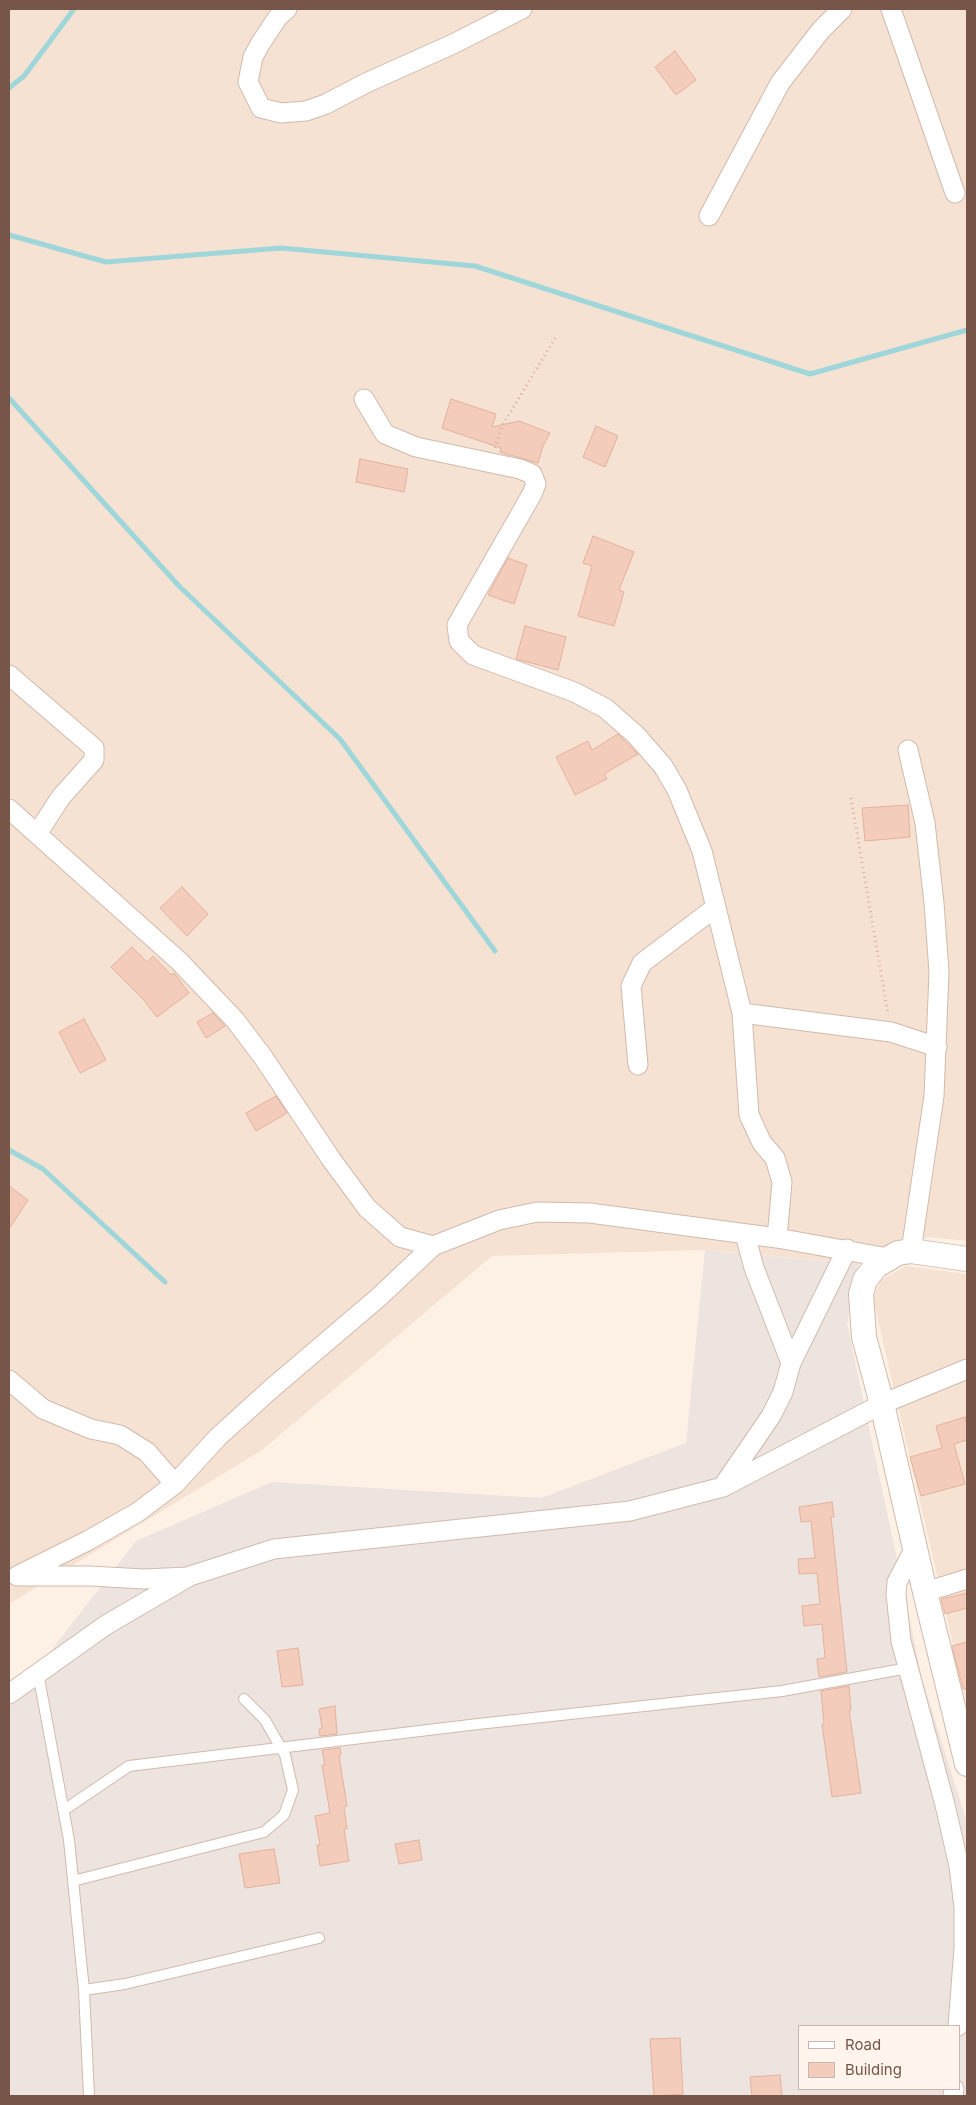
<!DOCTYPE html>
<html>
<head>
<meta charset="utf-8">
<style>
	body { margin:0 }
	#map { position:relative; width:976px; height:2105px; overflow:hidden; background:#fdf1e5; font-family:Inter,sans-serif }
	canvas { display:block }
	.frame { position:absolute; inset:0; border:10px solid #775549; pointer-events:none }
	.legend { position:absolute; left:798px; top:2025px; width:162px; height:65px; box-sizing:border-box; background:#fff5ec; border:1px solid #c9b5ab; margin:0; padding:6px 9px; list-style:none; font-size:15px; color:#775549 }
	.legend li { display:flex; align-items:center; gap:10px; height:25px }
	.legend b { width:25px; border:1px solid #c9b5ab }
</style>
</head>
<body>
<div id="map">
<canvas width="976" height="2105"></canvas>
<div class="frame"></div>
<ul class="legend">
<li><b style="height:6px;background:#fff"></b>Road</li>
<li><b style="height:14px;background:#f3ccbc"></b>Building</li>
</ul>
</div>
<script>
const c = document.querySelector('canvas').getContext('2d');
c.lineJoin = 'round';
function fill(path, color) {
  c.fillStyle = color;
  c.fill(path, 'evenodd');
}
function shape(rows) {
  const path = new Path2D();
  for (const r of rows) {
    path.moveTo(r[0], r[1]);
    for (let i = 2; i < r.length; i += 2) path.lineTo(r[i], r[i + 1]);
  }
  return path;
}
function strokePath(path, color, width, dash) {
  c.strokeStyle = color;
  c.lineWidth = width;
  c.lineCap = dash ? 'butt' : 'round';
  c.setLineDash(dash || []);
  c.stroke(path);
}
const residential = shape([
	[9,9,967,9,967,1241,929,1237,859,1264,705,1250,492,1256,262,1450,9,1604],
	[906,1266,967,1274,967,1705,873,1299,881,1280]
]);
const industrial = shape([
	[705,1250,859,1264,847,1323,922,1678,967,1823,967,2096,9,2096,9,1705,136,1541,272,1482,541,1498,686,1443],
	[800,2026,960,2026,960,2089,800,2089]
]);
const stream = shape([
	[9,88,24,76,74,9],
	[9,235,106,262,281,248,475,266,810,374,967,330],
	[9,398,179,586,340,739,495,951],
	[9,1150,43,1169,165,1282]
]);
const building = shape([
	[675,51,696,80,676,95,655,67,675,51],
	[451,399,496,414,492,427,519,421,550,433,543,446,538,463,500,452,501,448,442,428,451,399],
	[596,426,618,436,605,467,583,457,596,426],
	[360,459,408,469,404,492,356,482,360,459],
	[593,536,634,552,619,590,624,592,614,626,578,616,592,566,583,563,593,536],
	[508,558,527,565,514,604,488,595,508,558],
	[525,626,566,637,558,670,516,659,525,626],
	[618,734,638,754,604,774,607,779,575,795,556,757,588,741,592,750,618,734],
	[908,805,910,837,865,841,862,808,908,805],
	[182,887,208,914,187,936,160,908,182,887],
	[132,947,147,962,153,956,171,975,174,973,189,993,157,1017,143,999,111,967,132,947],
	[213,1013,225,1026,206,1038,197,1022,213,1013],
	[84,1019,106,1060,80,1073,59,1032,84,1019],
	[276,1096,287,1113,256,1131,246,1113,276,1096],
	[9,1186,28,1200,9,1229,9,1186],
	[965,1417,967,1425,967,1440,954,1444,965,1484,921,1496,910,1457,942,1448,936,1426,965,1417],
	[832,1502,834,1517,831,1517,847,1672,819,1677,817,1659,825,1658,822,1624,804,1626,802,1606,820,1604,817,1573,799,1574,798,1559,815,1558,811,1521,801,1522,799,1507,832,1502],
	[967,1593,967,1608,945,1614,941,1599,967,1593],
	[967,1642,967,1689,963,1689,952,1646,967,1642],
	[298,1648,303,1685,282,1687,277,1651,298,1648],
	[849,1686,851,1710,849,1710,861,1793,832,1797,822,1724,824,1724,821,1691,849,1686],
	[335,1706,337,1734,320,1736,319,1729,322,1728,319,1709,335,1706],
	[340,1748,341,1755,339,1756,347,1806,344,1807,347,1829,344,1829,349,1861,320,1866,317,1845,320,1845,315,1816,330,1813,322,1765,325,1765,322,1750,340,1748],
	[419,1840,422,1860,399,1864,395,1844,419,1840],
	[274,1849,280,1883,245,1888,239,1854,274,1849],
	[680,2038,683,2094,654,2096,650,2039,680,2038],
	[780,2075,782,2096,752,2096,750,2077,780,2075]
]);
const path = shape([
	[495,448,502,426,557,335],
	[851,798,888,1014]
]);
const service = shape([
	[38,1673,69,1840,84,1990,89,2096],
	[64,1810,129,1766,478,1724,782,1691,908,1668],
	[73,1881,264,1832,284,1815,293,1790,285,1755,265,1720,244,1699],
	[84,1990,125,1984,319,1938]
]);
const minor = shape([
	[287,9,278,17,260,44,253,57,248,82,261,108,281,113,306,111,326,104,366,83,453,44,522,9],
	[891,9,955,193],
	[709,216,780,83,821,30,842,9],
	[364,399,385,434,416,447,520,469,532,474,536,484,532,494,457,625,459,641,473,655,574,692,605,708,636,735,663,766,677,790,702,851,742,1013,749,1115,762,1143,775,1158,782,1182,777,1238],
	[9,675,94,748,94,760,61,797,37,834],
	[908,750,925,823,934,903,939,972,934,1096,911,1251],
	[9,809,179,961,235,1020,263,1057,331,1159,367,1208,400,1237,433,1246,499,1220,537,1212,590,1213,777,1238,888,1258],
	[742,1013,891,1032,937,1047],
	[638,1065,631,986,642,963,716,907],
	[745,1234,754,1268,791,1363],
	[9,1380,43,1409,91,1429,120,1435,147,1452,175,1484],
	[723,1486,771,1416,783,1392,791,1363,847,1249],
	[915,1548,897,1582,896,1594,901,1641,945,1805,959,1866,964,1907,964,1948,958,2026],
	[17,1576,89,1540,138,1512,175,1484,218,1437,271,1389,379,1297,433,1246],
	[22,1576,90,1576,144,1579,187,1577],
	[925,1592,967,1579],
	[9,1694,106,1625,190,1576,274,1549,630,1511,723,1487,882,1404,967,1369],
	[953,2096,954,2089]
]);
const tertiary = shape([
	[967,1259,911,1251,898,1253,876,1266,865,1280,861,1294,864,1337,882,1404,925,1592,967,1764]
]);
fill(residential, '#f5e2d3');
fill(industrial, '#ede4df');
strokePath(stream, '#9fd6d9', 5);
fill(building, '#f3ccbc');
strokePath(building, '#e6b09c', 1);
strokePath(service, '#d1baad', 12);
strokePath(minor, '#d1baad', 21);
strokePath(tertiary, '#d1baad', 26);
strokePath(path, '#d8af9f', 3, [1, 4]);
strokePath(service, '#fff', 10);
strokePath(minor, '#fff', 19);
strokePath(tertiary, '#fff', 24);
</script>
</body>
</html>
